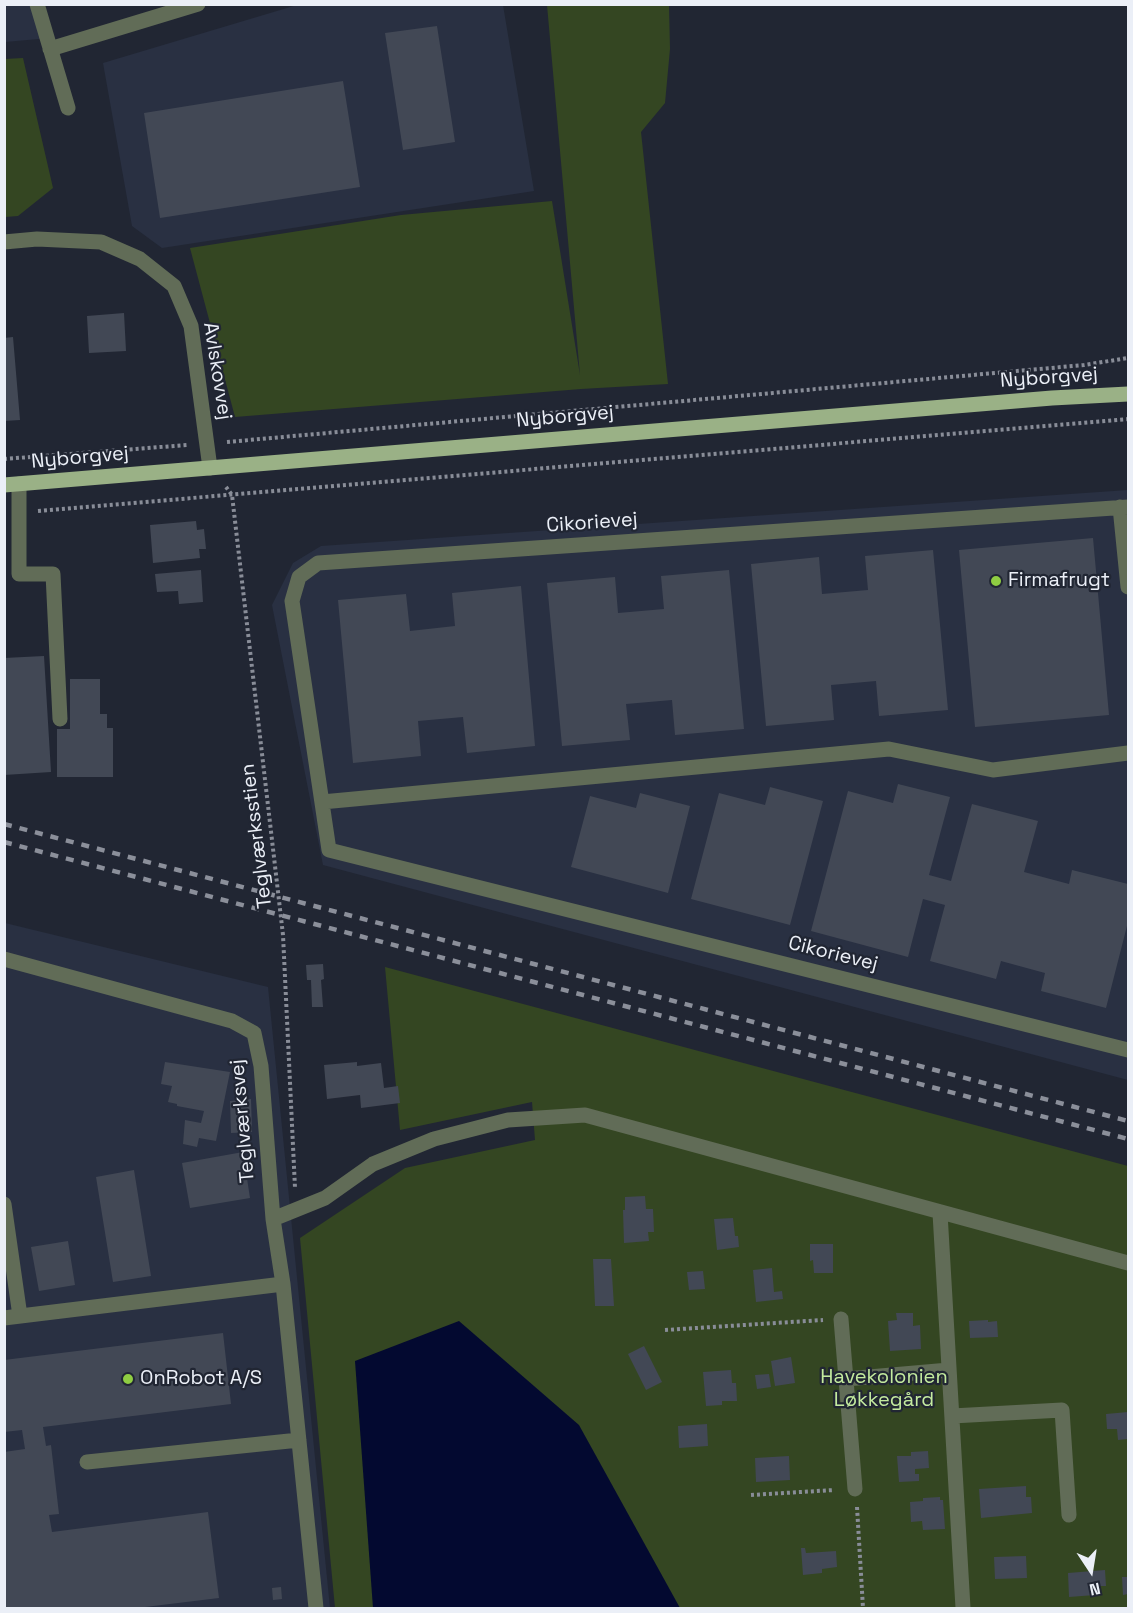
<!DOCTYPE html>
<html>
<head>
<meta charset="utf-8">
<style>
	body { margin:0 }
	#map { position:relative; width:1133px; height:1613px; overflow:hidden; background:#212633; font-family:"Space Grotesk",sans-serif }
	canvas { display:block }
	.frame { position:absolute; inset:0; border:6px solid #ebeff7; pointer-events:none }
	.north { position:absolute; left:1061px; top:1541px; width:60px; height:60px; -webkit-text-stroke:4px #212633; paint-order:stroke; rotate:168deg; font-size:16px; font-weight:700; line-height:24px; text-align:center; color:#ebeff7 }
	.north::after { content:''; display:block; margin:auto; width:21px; height:27px; background:#ebeff7; clip-path:polygon(50% 0,100% 100%,50% 72%,0 100%) }
</style>
</head>
<body>
<div id="map">
<canvas width="1133" height="1613"></canvas>
<div class="frame"></div>
<div class="north">N</div>
</div>
<script>
const c = document.querySelector('canvas').getContext('2d');
c.lineJoin = 'round';
function fill(path, color) {
  c.fillStyle = color;
  c.fill(path, 'evenodd');
}
function shape(rows) {
  const path = new Path2D();
  for (const r of rows) {
    path.moveTo(r[0], r[1]);
    for (let i = 2; i < r.length; i += 2) path.lineTo(r[i], r[i + 1]);
  }
  return path;
}
function strokePath(path, color, width, dash) {
  c.strokeStyle = color;
  c.lineWidth = width;
  c.lineCap = dash ? 'butt' : 'round';
  c.setLineDash(dash || []);
  c.stroke(path);
}
function write(font, color, halo, rows, align = 'center') {
  c.font = font + ' "Space Grotesk",sans-serif';
  c.lineWidth = 4.5;
  c.setLineDash([]);
  c.textBaseline = 'middle';
  c.strokeStyle = halo;
  c.fillStyle = color;
  for (const [text, x, y, turn = 0] of rows) {
    c.save();
    c.translate(x, y);
    c.rotate((+turn || 0) * Math.PI / 180);
    c.textAlign = isNaN(turn) ? turn : align;
    if (halo) c.strokeText(text, 0, 0);
    c.fillText(text, 0, 0);
    c.restore();
  }
}
const built = shape([
	[5,5,40,5,50,38,5,42],
	[297,5,503,5,534,191,162,248,132,226,103,63],
	[1128,490,1128,1080,323,865,272,605,293,563,321,546],
	[5,923,268,987,330,1608,5,1608]
]);
const green = shape([
	[547,5,669,5,670,49,665,103,641,132,668,384,581,389,235,417,190,248,401,215,552,201,580,375],
	[23,58,53,188,18,216,5,217,5,59],
	[385,967,1128,1166,1128,1608,335,1608,300,1238,405,1168,535,1140,532,1102,400,1130]
]);
const water = shape([
	[459,1321,579,1425,680,1608,373,1608,355,1361]
]);
const building = shape([
	[437,26,455,142,403,150,385,33],
	[343,81,360,187,160,218,144,113],
	[124,313,126,351,89,353,87,316],
	[13,337,20,420,4,421,4,338],
	[196,521,197,530,204,529,206,549,199,549,200,558,153,563,150,525],
	[1093,538,1109,715,975,727,959,550],
	[933,550,948,710,879,716,876,681,831,685,834,720,766,726,751,564,819,557,822,594,868,590,865,556],
	[201,570,203,602,179,604,178,591,157,592,155,574],
	[729,570,744,729,675,735,672,700,626,704,630,740,562,746,547,583,615,577,618,613,664,609,661,576],
	[521,586,535,746,467,753,463,717,418,721,421,756,353,763,338,600,406,594,410,631,455,626,452,593],
	[44,656,51,772,4,775,4,658],
	[70,679,100,679,100,714,107,714,107,728,113,728,113,777,57,777,57,729,70,729],
	[898,784,950,797,929,875,951,881,972,804,1038,821,1024,872,1069,884,1072,870,1128,884,1128,922,1106,1008,1041,991,1045,973,1001,961,996,979,930,961,945,905,923,899,908,957,811,931,848,791,893,803],
	[770,787,823,801,790,925,691,899,719,793,765,805],
	[640,793,690,806,668,893,571,867,590,796,636,808],
	[323,964,324,979,321,980,323,1007,312,1007,311,980,307,980,306,965],
	[165,1062,230,1072,216,1141,199,1138,197,1147,183,1144,185,1120,201,1123,204,1111,177,1106,177,1104,168,1102,172,1086,161,1084],
	[357,1062,357,1066,381,1063,384,1088,398,1086,400,1103,361,1108,360,1095,327,1099,324,1065],
	[251,1099,252,1132,231,1133,230,1101],
	[243,1152,250,1198,190,1208,182,1163],
	[134,1170,151,1276,113,1282,96,1177],
	[645,1196,646,1209,653,1209,654,1232,648,1232,649,1241,624,1243,623,1210,625,1210,625,1197],
	[733,1218,735,1236,738,1236,739,1247,717,1250,714,1219],
	[68,1241,75,1285,39,1291,31,1247],
	[810,1244,833,1244,833,1273,814,1273,813,1260,810,1261],
	[593,1259,611,1259,614,1306,595,1306],
	[772,1268,774,1292,782,1291,783,1299,756,1302,753,1270],
	[703,1271,705,1289,689,1290,687,1272],
	[896,1313,913,1313,913,1326,920,1325,921,1349,890,1351,888,1321,897,1320],
	[988,1320,988,1322,997,1321,998,1337,970,1338,969,1321],
	[223,1333,231,1404,43,1427,46,1446,51,1445,59,1514,49,1515,52,1532,208,1512,219,1598,137,1608,4,1608,4,1452,25,1449,22,1430,4,1432,4,1360],
	[644,1346,662,1382,646,1390,628,1354],
	[791,1357,795,1383,775,1386,771,1361],
	[731,1370,732,1383,736,1383,737,1401,722,1401,722,1405,706,1406,703,1372],
	[769,1374,771,1387,757,1389,755,1375],
	[1128,1412,1128,1439,1118,1440,1117,1429,1107,1429,1106,1414],
	[707,1424,708,1446,679,1448,678,1426],
	[928,1451,929,1468,915,1469,915,1474,919,1474,919,1481,899,1482,897,1456,911,1456,911,1452],
	[789,1456,790,1480,756,1482,755,1458],
	[1026,1486,1026,1497,1031,1497,1032,1513,981,1518,979,1489],
	[940,1497,940,1500,943,1500,945,1529,923,1530,922,1521,911,1522,910,1502,923,1501,923,1498],
	[801,1548,805,1548,806,1553,836,1551,837,1567,822,1569,822,1573,803,1575],
	[1026,1556,1027,1578,995,1579,994,1557],
	[1105,1570,1106,1586,1094,1586,1095,1595,1069,1597,1068,1573],
	[1122,1577,1128,1577,1128,1594,1123,1595],
	[281,1587,282,1599,273,1600,272,1588]
]);
const path = shape([
	[227,442,1084,365,1128,358],
	[4,459,187,445],
	[226,487,232,495,283,935,295,1188],
	[38,511,1128,419],
	[665,1330,823,1320],
	[751,1495,834,1490],
	[857,1507,863,1608]
]);
const minor = shape([
	[37,4,68,108],
	[50,49,198,4],
	[4,242,37,239,101,242,140,259,174,286,191,326,210,468],
	[19,484,19,574,53,574,60,719],
	[1120,507,1128,587],
	[1128,507,318,563,299,577,292,601,329,850,1128,1050],
	[322,802,889,749,993,770,1128,753],
	[4,959,232,1021,254,1033,261,1066,273,1219,283,1284,4,1318],
	[4,1204,20,1316],
	[940,1213,963,1608],
	[273,1219,325,1198,373,1164,434,1139,508,1120,585,1115,1128,1263],
	[283,1284,316,1608],
	[841,1319,855,1489],
	[846,1379,949,1370],
	[952,1416,1062,1410,1069,1515],
	[87,1462,299,1440]
]);
const major = shape([
	[4,485,1052,398,1128,394]
]);
const rail = shape([
	[4,824,1128,1121],
	[4,842,1128,1139]
]);
const markers = [
	[996,581,6,"#8fcd42"],
	[128,1379,6,"#8fcd42"]
];
const streetNames = [
	["Avlskovvej",217,371,81],
	["Nyborgvej",1049,378,-4],
	["Nyborgvej",565,417,-5],
	["Nyborgvej",80,458,-5],
	["Cikorievej",592,523,-4],
	["Teglværksstien",257,836,-97],
	["Cikorievej",833,954,14],
	["Teglværksvej",243,1121,-95]
];
const poiNames = [
	["Firmafrugt",1008,581],
	["OnRobot A/S",140,1379]
];
const parkNames = [
	["Havekolonien",884,1378],
	["Løkkegård",884,1401]
];
fill(built, '#293042');
fill(green, '#344622');
fill(water, '#030930');
fill(building, '#424855');
strokePath(path, '#898d98', 4, [3, 3]);
strokePath(minor, '#616c57', 15);
strokePath(major, '#9ab186', 15);
strokePath(rail, '#8b8f9a', 4.5, [8, 8]);
for (const [x, y, r, color] of markers) {
  const dot = new Path2D();
  dot.arc(x, y, r, 0, 2 * Math.PI);
  c.fillStyle = color;
  c.fill(dot);
  strokePath(dot, '#212633', 2);
}
write('20px', '#ebeff7', '#212633', streetNames);
write('20px', '#ebeff7', '#212633', poiNames, 'left');
write('20px', '#c4eb9f', '#212633', parkNames);
</script>
</body>
</html>
